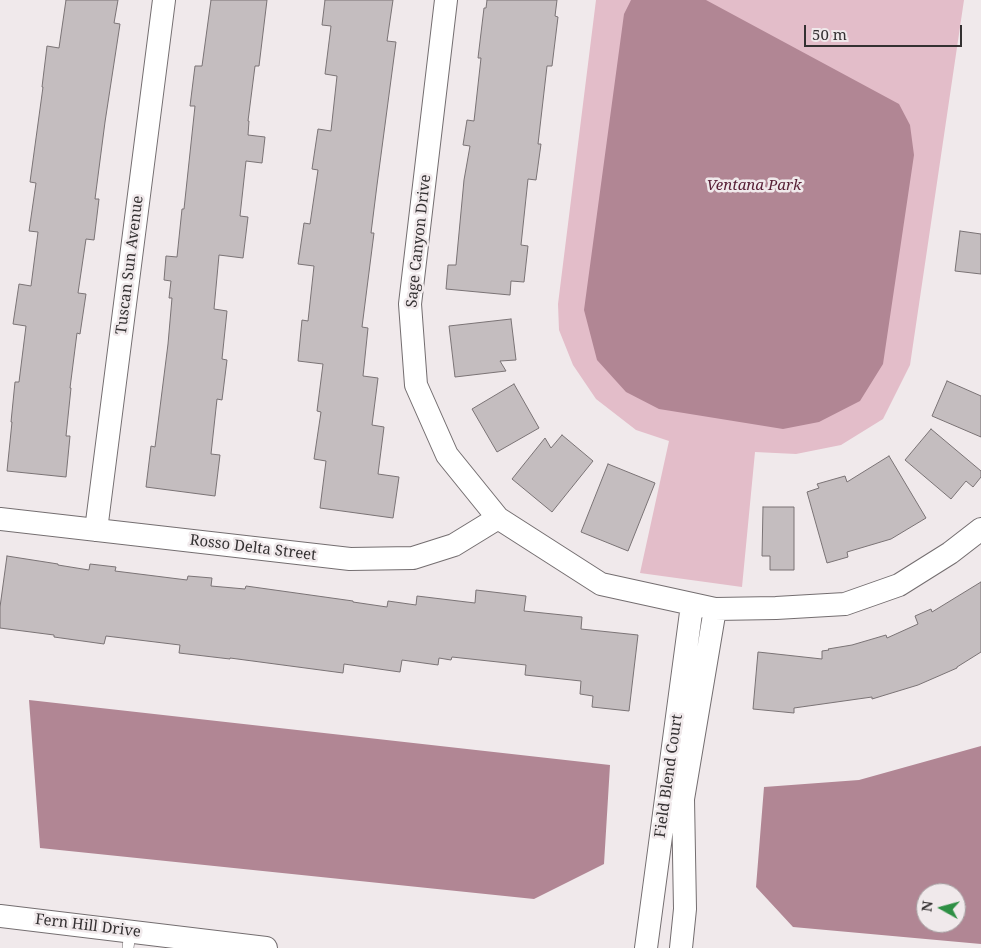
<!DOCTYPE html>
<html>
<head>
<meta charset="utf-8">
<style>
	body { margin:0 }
	#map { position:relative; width:981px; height:948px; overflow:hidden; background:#f0e9eb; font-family:"Noto Serif",serif }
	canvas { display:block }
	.north { position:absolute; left:916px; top:883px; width:50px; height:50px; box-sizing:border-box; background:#f0e9eb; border:1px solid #a59fa1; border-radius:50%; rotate:277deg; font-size:14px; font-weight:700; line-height:20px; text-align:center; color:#343132 }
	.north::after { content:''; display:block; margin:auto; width:18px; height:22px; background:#2e8f44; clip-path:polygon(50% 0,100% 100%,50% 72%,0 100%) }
	.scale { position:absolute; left:804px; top:25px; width:158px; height:22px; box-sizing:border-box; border:2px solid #343132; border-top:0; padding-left:6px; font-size:15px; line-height:18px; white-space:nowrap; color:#343132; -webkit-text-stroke:4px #f0e9eb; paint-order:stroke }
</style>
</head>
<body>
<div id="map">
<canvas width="981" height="948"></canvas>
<div class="north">N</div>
<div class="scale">50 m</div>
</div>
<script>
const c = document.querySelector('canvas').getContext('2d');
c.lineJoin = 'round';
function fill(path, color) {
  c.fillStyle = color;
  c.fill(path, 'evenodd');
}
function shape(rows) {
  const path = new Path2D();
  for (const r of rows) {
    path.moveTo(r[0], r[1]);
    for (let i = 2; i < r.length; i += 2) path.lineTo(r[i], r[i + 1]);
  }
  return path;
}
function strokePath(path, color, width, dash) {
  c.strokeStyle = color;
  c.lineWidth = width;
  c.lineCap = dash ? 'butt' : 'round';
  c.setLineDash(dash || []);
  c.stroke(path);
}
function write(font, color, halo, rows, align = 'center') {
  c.font = font + ' "Noto Serif",serif';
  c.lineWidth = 5;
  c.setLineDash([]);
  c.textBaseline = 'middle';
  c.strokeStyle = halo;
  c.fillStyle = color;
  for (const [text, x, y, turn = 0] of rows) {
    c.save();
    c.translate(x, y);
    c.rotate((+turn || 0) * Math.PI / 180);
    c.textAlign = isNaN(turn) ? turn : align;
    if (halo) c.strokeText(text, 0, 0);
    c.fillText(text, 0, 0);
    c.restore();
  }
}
const green = shape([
	[596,0,964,0,910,365,883,419,841,445,796,454,755,452,742,587,640,573,669,441,636,430,596,399,573,365,559,330,558,304]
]);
const water = shape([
	[631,0,706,0,899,104,910,125,914,155,883,364,860,401,819,422,783,429,659,409,626,392,597,360,584,310,624,14],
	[29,700,610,765,604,864,534,899,40,848],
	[981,746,981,944,793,927,756,887,764,787,859,780],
	[926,893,956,893,956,923,926,923]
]);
const building = shape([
	[66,0,118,0,114,23,120,24,105,122,95,199,99,199,94,240,86,239,78,293,86,294,80,334,77,333,70,388,71,388,66,436,70,436,66,477,7,471,12,422,11,422,15,382,19,382,26,326,13,324,19,284,31,286,38,232,29,231,36,183,30,182,43,87,42,87,47,46,59,48,66,0],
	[211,0,267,0,259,66,255,66,248,121,249,121,248,135,265,137,262,163,246,161,240,216,248,217,243,258,219,255,214,309,227,311,222,359,227,360,222,400,217,399,211,454,220,455,215,496,146,487,151,446,155,447,168,344,172,298,169,298,171,281,164,280,166,256,177,257,182,209,184,209,195,106,190,106,195,66,202,66,211,0],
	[325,0,393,0,387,41,396,42,377,185,371,233,374,233,362,327,368,328,363,376,378,378,372,425,384,427,378,474,399,477,393,518,320,508,326,461,314,459,321,412,317,411,323,364,298,361,302,320,308,321,314,266,298,264,304,223,310,224,318,170,312,169,318,129,331,131,337,76,325,74,331,26,322,25,325,0],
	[487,0,557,0,555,16,558,17,552,66,547,66,538,144,541,144,536,180,528,179,521,245,528,246,524,282,511,281,510,295,446,289,448,265,456,265,464,180,470,146,463,145,467,120,474,121,481,58,478,58,484,8,486,8,487,0],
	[960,231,981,234,981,274,955,271,960,231],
	[511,319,516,360,500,361,506,371,455,377,449,326,511,319],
	[947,381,981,396,981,437,932,416,947,381],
	[514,384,539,428,497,452,472,409,514,384],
	[931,429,981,471,981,477,973,487,966,481,951,499,905,460,931,429],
	[562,435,593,461,552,512,512,479,545,438,551,448,562,435],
	[889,456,926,518,891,539,847,552,848,557,827,563,807,492,819,488,817,484,845,476,847,482,889,456],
	[608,464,655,483,628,551,581,532,608,464],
	[763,507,794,507,794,570,770,570,770,556,762,556,763,507],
	[7,556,58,564,58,565,89,570,90,564,116,567,115,571,187,580,188,576,212,578,211,586,245,589,246,586,353,601,353,602,387,607,388,601,416,605,417,596,475,603,476,590,526,596,524,611,582,617,581,629,638,635,629,711,592,707,593,696,580,694,581,681,525,675,526,665,452,657,451,660,439,658,438,665,402,660,400,672,344,664,343,673,230,658,230,659,179,653,180,645,106,636,104,644,54,637,54,635,0,628,0,607,7,556],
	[981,582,981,652,957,667,957,668,918,685,872,699,872,697,794,708,794,713,753,709,758,652,822,659,822,651,829,650,828,649,852,645,886,635,887,638,918,624,915,616,931,609,932,612,981,582]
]);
const lane = shape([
	[128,948,130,931]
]);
const street = shape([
	[446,0,410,304,416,385,447,455,498,518,601,584,715,609,776,608,845,604,899,585,950,553,981,529],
	[0,519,350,559,413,558,454,545,498,518],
	[96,530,164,0],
	[0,916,266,948],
	[646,948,692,605],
	[681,948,685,909,683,799,715,609]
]);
const parkNames = [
	["Ventana Park",754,186]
];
const streetNames = [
	["Sage Canyon Drive",419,241,-84],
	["Tuscan Sun Avenue",130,265,-83],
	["Rosso Delta Street",253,548,7],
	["Field Blend Court",669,776,-82],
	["Fern Hill Drive",88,926,7]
];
fill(green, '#e3bdc9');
fill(water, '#b18694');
fill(building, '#c4bdbf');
strokePath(building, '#7a7375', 1);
strokePath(lane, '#746e70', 12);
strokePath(street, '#746e70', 24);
strokePath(lane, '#fff', 11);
strokePath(street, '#fff', 22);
write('italic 15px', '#582137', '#f0e9eb', parkNames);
write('15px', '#343132', '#f0e9eb', streetNames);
</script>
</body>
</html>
